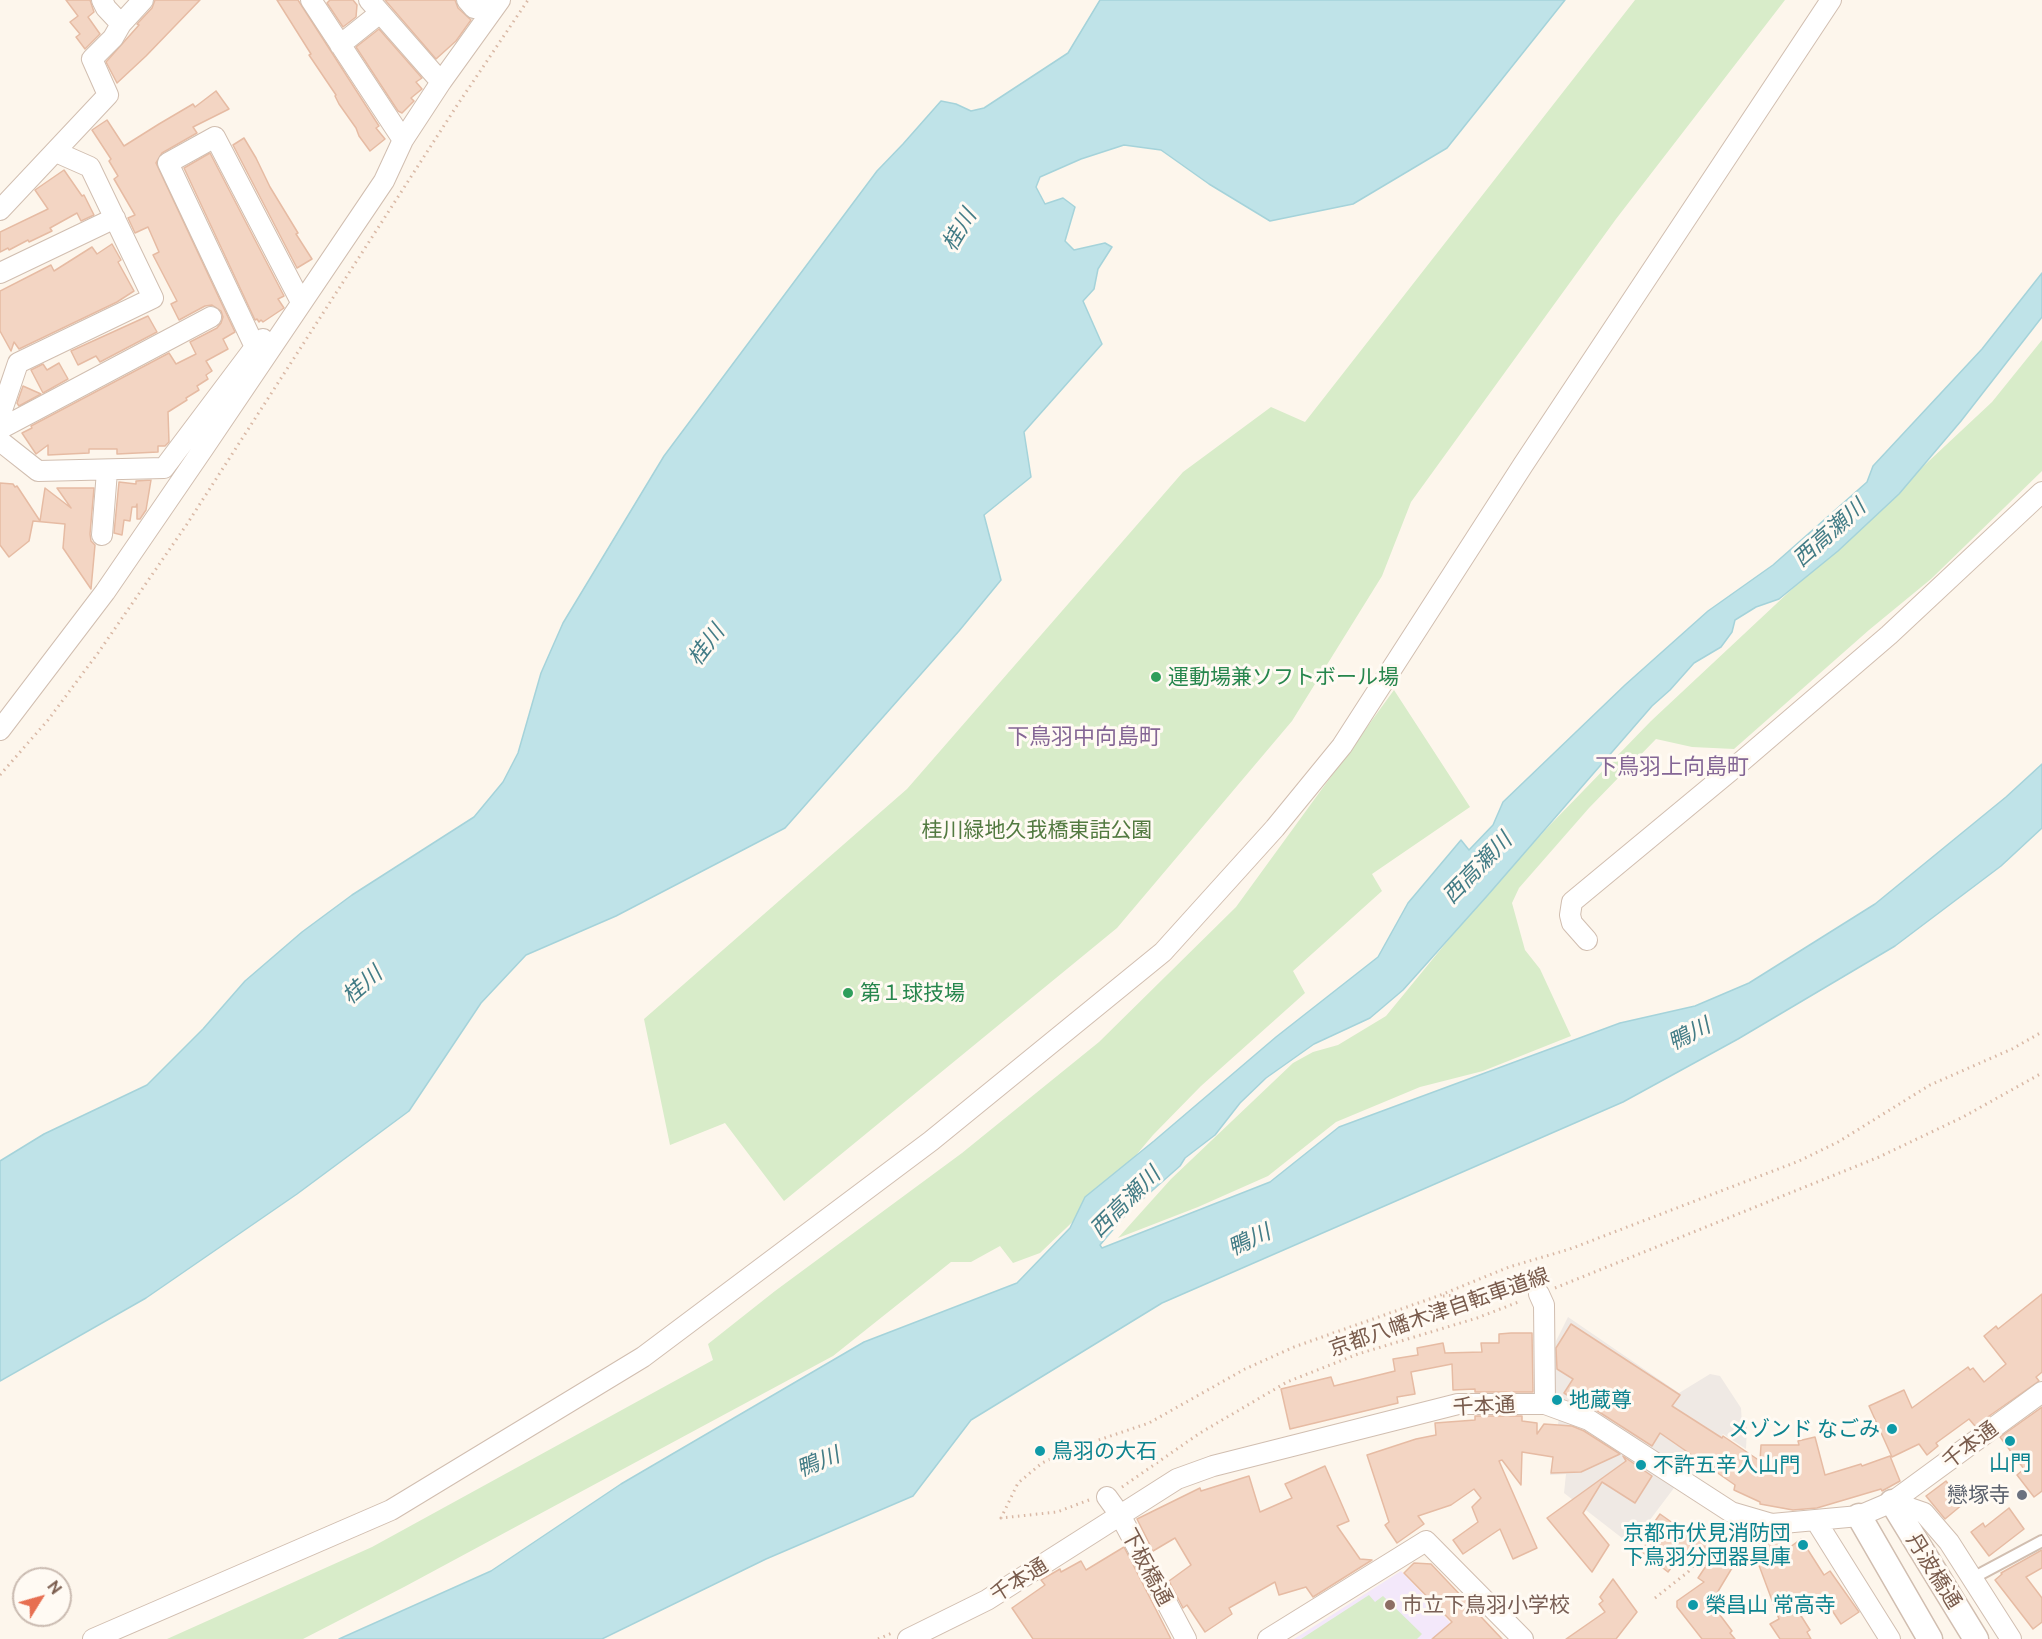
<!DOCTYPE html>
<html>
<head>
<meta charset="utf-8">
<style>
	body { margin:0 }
	#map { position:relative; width:2042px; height:1639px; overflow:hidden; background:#fdf6ec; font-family:Ubuntu,sans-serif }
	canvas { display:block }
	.north { position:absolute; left:12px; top:1567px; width:60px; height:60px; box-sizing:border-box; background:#fffaf3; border:2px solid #cabbb1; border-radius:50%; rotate:53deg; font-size:16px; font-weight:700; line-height:24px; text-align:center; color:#7a5c4d }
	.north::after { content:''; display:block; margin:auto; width:21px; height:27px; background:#e76f51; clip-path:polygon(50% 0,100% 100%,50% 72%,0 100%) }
</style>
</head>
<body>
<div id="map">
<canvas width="2042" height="1639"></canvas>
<div class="north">N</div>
</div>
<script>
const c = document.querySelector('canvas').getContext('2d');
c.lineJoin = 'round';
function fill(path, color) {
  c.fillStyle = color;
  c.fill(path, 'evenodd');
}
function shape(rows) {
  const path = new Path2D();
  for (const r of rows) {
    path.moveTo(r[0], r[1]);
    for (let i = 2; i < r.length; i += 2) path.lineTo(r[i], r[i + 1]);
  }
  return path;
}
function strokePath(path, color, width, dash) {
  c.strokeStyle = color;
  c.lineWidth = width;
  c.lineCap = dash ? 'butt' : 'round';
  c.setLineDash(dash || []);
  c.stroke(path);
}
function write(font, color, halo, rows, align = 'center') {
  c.font = font + ' Ubuntu,"Noto Sans JP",sans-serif';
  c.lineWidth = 6;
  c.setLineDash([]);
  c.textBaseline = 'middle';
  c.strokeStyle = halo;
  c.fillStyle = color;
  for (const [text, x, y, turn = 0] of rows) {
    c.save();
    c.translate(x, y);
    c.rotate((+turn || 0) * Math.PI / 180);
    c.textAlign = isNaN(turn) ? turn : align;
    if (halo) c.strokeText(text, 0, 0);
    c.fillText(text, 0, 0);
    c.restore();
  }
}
const industrial = shape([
	[1568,1317,1679,1393,1710,1374,1720,1376,1741,1408,1742,1425,1747,1427,1746,1449,1723,1434,1711,1451,1708,1450,1690,1478,1579,1406,1552,1395,1556,1341],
	[1559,1418,1579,1424,1677,1484,1631,1545,1564,1493,1566,1474,1550,1475]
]);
const education = shape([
	[1401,1571,1466,1639,1294,1639]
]);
const green = shape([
	[1635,0,1785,0,1616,219,1411,502,1382,576,1292,721,1117,928,784,1201,725,1123,670,1145,644,1019,907,789,1183,472,1271,407,1305,422],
	[2042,340,2042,471,1931,579,1869,630,1734,749,1692,747,1656,739,1589,808,1519,888,1512,903,1525,950,1540,969,1571,1036,1483,1071,1420,1087,1336,1122,1268,1176,1198,1207,1118,1238,1171,1179,1293,1063,1313,1052,1338,1045,1386,1016,1482,899,1549,826,1651,721,1992,402],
	[1394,690,1470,807,1372,874,1382,891,1293,971,1305,993,1201,1086,1153,1135,1111,1185,1040,1253,1013,1263,1000,1246,971,1262,951,1262,833,1356,404,1587,303,1639,167,1639,372,1547,713,1360,708,1344,775,1291,962,1153,1099,1042,1236,907],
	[1369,1595,1375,1602,1383,1596,1422,1634,1417,1639,1301,1639]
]);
const water = shape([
	[1100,0,1565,0,1447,148,1353,204,1270,221,1209,184,1161,150,1124,145,1081,159,1040,177,1036,187,1045,204,1063,198,1075,207,1065,241,1074,250,1105,243,1112,247,1098,269,1094,289,1083,301,1102,344,1024,432,1031,477,984,515,1001,580,959,631,785,828,616,916,526,955,481,1003,409,1111,297,1194,146,1298,0,1381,0,1161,44,1134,147,1085,203,1029,245,981,302,932,352,895,474,817,503,782,518,753,541,673,563,623,664,456,877,171,903,144,941,101,956,104,971,111,984,108,1068,53,1100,0],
	[2042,273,2042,317,1961,421,1899,494,1838,551,1779,599,1756,607,1735,620,1732,632,1721,647,1694,663,1670,690,1652,706,1487,896,1403,990,1370,1018,1314,1044,1266,1078,1240,1103,1215,1135,1185,1158,1180,1166,1128,1212,1100,1245,1102,1248,1270,1182,1339,1127,1620,1023,1695,1006,1749,983,1875,904,2006,797,2042,764,2042,828,2001,866,1895,946,1738,1039,1623,1102,1162,1303,971,1420,913,1496,766,1559,602,1639,339,1639,491,1571,621,1484,864,1342,1017,1283,1070,1228,1085,1197,1154,1141,1276,1037,1378,957,1408,903,1461,840,1469,850,1493,825,1503,802,1625,685,1708,611,1773,565,1867,482,1873,466,1982,349,2042,273]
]);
const building = shape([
	[66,0,90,0,94,12,88,17,100,34,85,49,76,37,80,34,70,22,78,16,66,0],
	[155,0,200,0,146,56,117,83,106,62,139,25,137,24,152,8,155,0],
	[277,0,298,0,379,126,376,128,385,139,370,151,359,136,356,128,339,104,335,96,336,95,309,55,311,54,277,0],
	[330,0,353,0,357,5,356,17,343,27,327,3,330,0],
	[385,0,455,0,458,8,471,20,456,41,436,59,385,0],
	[379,29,422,78,416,82,422,89,411,98,414,101,402,113,398,111,356,47,379,29],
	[216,91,229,109,193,127,197,133,162,153,156,163,235,332,223,339,228,349,206,361,212,371,206,375,208,379,197,386,199,390,186,398,187,400,168,412,169,442,165,446,158,446,158,452,117,454,117,449,89,449,89,453,48,455,48,445,36,454,22,433,32,428,31,426,169,353,176,364,196,354,190,342,217,328,221,323,223,317,221,311,212,305,205,306,179,320,171,304,177,301,153,255,159,252,148,227,135,233,128,218,135,215,114,179,118,176,109,161,111,159,92,130,107,120,124,146,159,124,193,104,195,107,216,91],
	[244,138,256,158,270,187,298,233,296,234,312,259,297,268,233,145,244,138],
	[210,153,284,296,278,299,284,308,263,322,261,320,259,322,257,319,255,320,184,168,210,153],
	[64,170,82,196,84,195,94,215,81,221,77,213,50,228,52,231,29,242,28,240,9,250,8,248,0,252,0,232,48,209,35,190,64,170],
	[112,244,121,260,118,262,134,291,117,302,19,349,14,342,11,351,0,331,0,291,51,265,54,271,92,247,97,254,112,244],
	[148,316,157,332,100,362,96,356,78,365,71,351,148,316],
	[59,363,68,379,43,393,31,370,43,364,47,370,59,363],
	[23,386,41,394,19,406,17,403,23,386],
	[151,480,146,510,140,519,137,519,137,504,136,507,132,507,130,521,124,520,122,535,114,533,119,482,136,484,136,481,151,480],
	[0,483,13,484,15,487,17,486,40,521,45,488,71,508,57,488,94,488,90,534,91,541,95,545,91,589,63,548,65,524,33,521,29,541,9,557,0,545,0,483],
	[2042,1294,2042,1372,2036,1377,2039,1381,1975,1426,1969,1419,1936,1443,1938,1446,1927,1455,1919,1444,1892,1457,1869,1406,1904,1390,1912,1408,1968,1367,1970,1370,1973,1368,1984,1382,2006,1364,1984,1336,1996,1326,1998,1329,2042,1294],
	[1571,1324,1680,1395,1672,1406,1722,1438,1723,1436,1760,1461,1761,1445,1799,1445,1798,1441,1815,1437,1825,1475,1861,1464,1862,1466,1890,1456,1900,1481,1882,1491,1881,1489,1817,1508,1793,1510,1760,1504,1760,1502,1734,1490,1735,1485,1660,1433,1652,1446,1596,1410,1581,1404,1564,1393,1573,1379,1557,1369,1556,1348,1571,1324],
	[1511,1333,1532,1333,1533,1392,1475,1392,1475,1389,1453,1390,1452,1364,1411,1372,1415,1394,1397,1397,1398,1403,1290,1429,1281,1389,1331,1377,1334,1386,1395,1371,1393,1359,1418,1355,1417,1348,1443,1343,1445,1353,1482,1352,1481,1343,1499,1343,1499,1334,1511,1333],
	[2042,1407,2042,1491,2034,1497,2017,1475,2024,1469,2000,1437,2042,1407],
	[1475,1416,1522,1416,1522,1421,1537,1423,1537,1434,1544,1424,1572,1426,1584,1431,1620,1454,1581,1472,1551,1473,1553,1457,1522,1452,1521,1485,1502,1460,1499,1461,1537,1548,1513,1559,1500,1529,1463,1554,1453,1540,1478,1522,1472,1507,1481,1498,1474,1489,1451,1505,1418,1516,1424,1524,1397,1543,1385,1525,1389,1522,1367,1455,1416,1439,1436,1435,1435,1423,1475,1420,1475,1416],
	[1623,1456,1652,1476,1635,1503,1602,1482,1583,1513,1609,1545,1592,1572,1547,1518,1626,1461,1623,1456],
	[1325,1466,1349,1521,1337,1526,1360,1559,1372,1560,1313,1597,1306,1587,1279,1595,1275,1582,1229,1608,1232,1614,1205,1632,1187,1605,1183,1608,1169,1581,1191,1565,1175,1538,1153,1551,1137,1519,1200,1488,1201,1491,1249,1476,1260,1512,1292,1498,1285,1484,1325,1466],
	[1946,1481,1963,1504,1945,1519,1926,1496,1946,1481],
	[2009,1508,2024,1529,1989,1556,1971,1532,1983,1523,1985,1527,2009,1508],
	[1660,1514,1684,1531,1687,1528,1716,1549,1718,1547,1737,1559,1738,1558,1711,1603,1732,1631,1730,1633,1735,1639,1702,1639,1677,1607,1677,1601,1704,1582,1698,1578,1706,1566,1684,1550,1668,1572,1641,1551,1654,1534,1651,1532,1651,1527,1660,1514],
	[1780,1535,1782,1553,1801,1539,1824,1575,1830,1571,1859,1612,1841,1624,1822,1595,1798,1611,1810,1630,1807,1632,1811,1639,1780,1639,1770,1624,1779,1619,1757,1560,1755,1560,1753,1538,1780,1535],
	[1124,1547,1171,1639,1033,1639,1012,1608,1045,1585,1041,1580,1060,1569,1061,1572,1081,1561,1086,1570,1124,1547],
	[2042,1550,2042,1568,2026,1577,2042,1598,2042,1622,2033,1629,1995,1580,2002,1574,2001,1573,2042,1550],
	[1414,1563,1431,1564,1502,1639,1432,1639,1452,1622,1404,1573,1414,1563],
	[1613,1579,1637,1612,1616,1639,1566,1639,1605,1612,1599,1604,1603,1601,1600,1597,1613,1579]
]);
const path = shape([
	[0,775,48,720,98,653,187,524,456,107,528,0],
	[1555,1288,1879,1157,1963,1117,2042,1073],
	[1443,1296,1523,1290],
	[1122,1487,1200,1433,1287,1382,1358,1354,1477,1318,1521,1301],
	[1089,1500,1057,1512,1001,1518,1018,1483,1042,1463,1075,1448,1149,1423,1245,1369,1294,1347,1438,1296,1509,1267,1570,1249,1799,1161,1838,1142,1930,1085,2012,1049,2042,1032],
	[1702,1553,1719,1527],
	[1655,1598,1688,1572,1698,1560],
	[878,1639,892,1633]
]);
const service = shape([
	[1971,1579,2042,1541]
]);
const minor = shape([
	[102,0,106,8,121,24,143,0],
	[311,0,403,140],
	[369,0,441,82],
	[467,0,474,8,480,0],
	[340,45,380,13],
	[0,210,108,95,92,59,113,38,121,24],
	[0,273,115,218],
	[255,347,168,163,215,137,301,302],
	[0,416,18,363,153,298,90,167,56,152],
	[0,429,211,317],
	[0,441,38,471,164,468,255,347,263,339],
	[102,535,107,471],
	[0,730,105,592,203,449,384,181,403,140,441,82,500,0],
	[1587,940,1572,923,1570,915,1572,902,1735,767,1889,635,2042,492],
	[1539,1294,1544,1305,1545,1404],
	[1107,1497,1120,1515,1186,1639],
	[1892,1502,1924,1513,1949,1542,2011,1639],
	[1816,1521,1890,1639],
	[93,1639,391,1510,643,1357,931,1141,1163,952,1275,828,1342,746,1523,465,1831,0],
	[908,1639,987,1600,1177,1479,1213,1466,1458,1404,1545,1404,1589,1420,1731,1512,1772,1524,1859,1516,1892,1502,2042,1392],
	[1268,1639,1426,1541,1523,1639]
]);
const tertiary = shape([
	[1892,1502,1976,1639],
	[1859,1516,1930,1639]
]);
const markers = [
	[1156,677,6,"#2e9e5b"],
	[848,993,6,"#2e9e5b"],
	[1557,1400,6,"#0f9aa8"],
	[1892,1429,6,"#0f9aa8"],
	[2010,1441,6,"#0f9aa8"],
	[1040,1451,6,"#0f9aa8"],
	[1641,1465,6,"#0f9aa8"],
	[2022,1495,6,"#6b7280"],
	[1803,1545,6,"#0f9aa8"],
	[1390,1605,6,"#8d6e63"],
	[1693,1605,6,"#0f9aa8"]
];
const leisureNames = [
	["運動場兼ソフトボール場",1168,677],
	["第１球技場",860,993]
];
const parkNames = [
	["桂川緑地久我橋東詰公園",1037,830]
];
const streetNames = [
	["京都八幡木津自転車道線",1439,1312,-19],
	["千本通",1484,1406,-3],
	["千本通",1970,1445,-37],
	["下板橋通",1147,1567,62],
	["丹波橋通",1934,1571,58],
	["千本通",1019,1580,-32]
];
const cultureNames = [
	["地蔵尊",1569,1400],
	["メゾンド なごみ",1880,1429,"right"],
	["鳥羽の大石",1052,1451],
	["山門",2010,1463,"center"],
	["不許五辛入山門",1653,1465],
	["京都市伏見消防団",1791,1533,"right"],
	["下鳥羽分団器具庫",1791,1557,"right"],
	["榮昌山 常高寺",1705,1605]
];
const worshipNames = [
	["戀塚寺",2010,1495]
];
const educationNames = [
	["市立下鳥羽小学校",1402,1605]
];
const waterNames = [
	["桂川",959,230,-59],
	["西高瀬川",1829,533,-42],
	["桂川",706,645,-53],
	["西高瀬川",1477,868,-46],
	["桂川",362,985,-41],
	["鴨川",1689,1034,-27],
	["西高瀬川",1125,1202,-45],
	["鴨川",1249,1240,-25],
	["鴨川",818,1462,-22]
];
const neighbourhoodNames = [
	["下鳥羽中向島町",1084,737],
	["下鳥羽上向島町",1672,767]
];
fill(industrial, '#efe9e4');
fill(education, '#f3e8fa');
fill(green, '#d8ecc9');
fill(water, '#bfe3e8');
strokePath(water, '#a5d3da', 1.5);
fill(building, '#f3d5c3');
strokePath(building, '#e6bba3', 1.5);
strokePath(service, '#d1beb0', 14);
strokePath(minor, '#d1beb0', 22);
strokePath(tertiary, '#d1beb0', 27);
strokePath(path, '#d9b8a5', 3, [1.5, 4.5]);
strokePath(service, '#fff', 10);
strokePath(minor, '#fff', 20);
strokePath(tertiary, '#fff', 24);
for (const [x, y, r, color] of markers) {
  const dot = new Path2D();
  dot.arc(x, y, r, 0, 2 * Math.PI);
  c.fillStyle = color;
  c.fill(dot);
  strokePath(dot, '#fffaf3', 2);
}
write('21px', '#27864d', '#fffaf3', leisureNames, 'left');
write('21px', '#537a41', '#fffaf3', parkNames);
write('21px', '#7a5c4d', '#fffaf3', streetNames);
write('21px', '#0d838f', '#fffaf3', cultureNames, 'left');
write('21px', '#5b616d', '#fffaf3', worshipNames, 'right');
write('21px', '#785e54', '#fffaf3', educationNames, 'left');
write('italic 22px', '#437c86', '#fffaf3', waterNames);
write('22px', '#846695', '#fffaf3', neighbourhoodNames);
</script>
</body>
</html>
